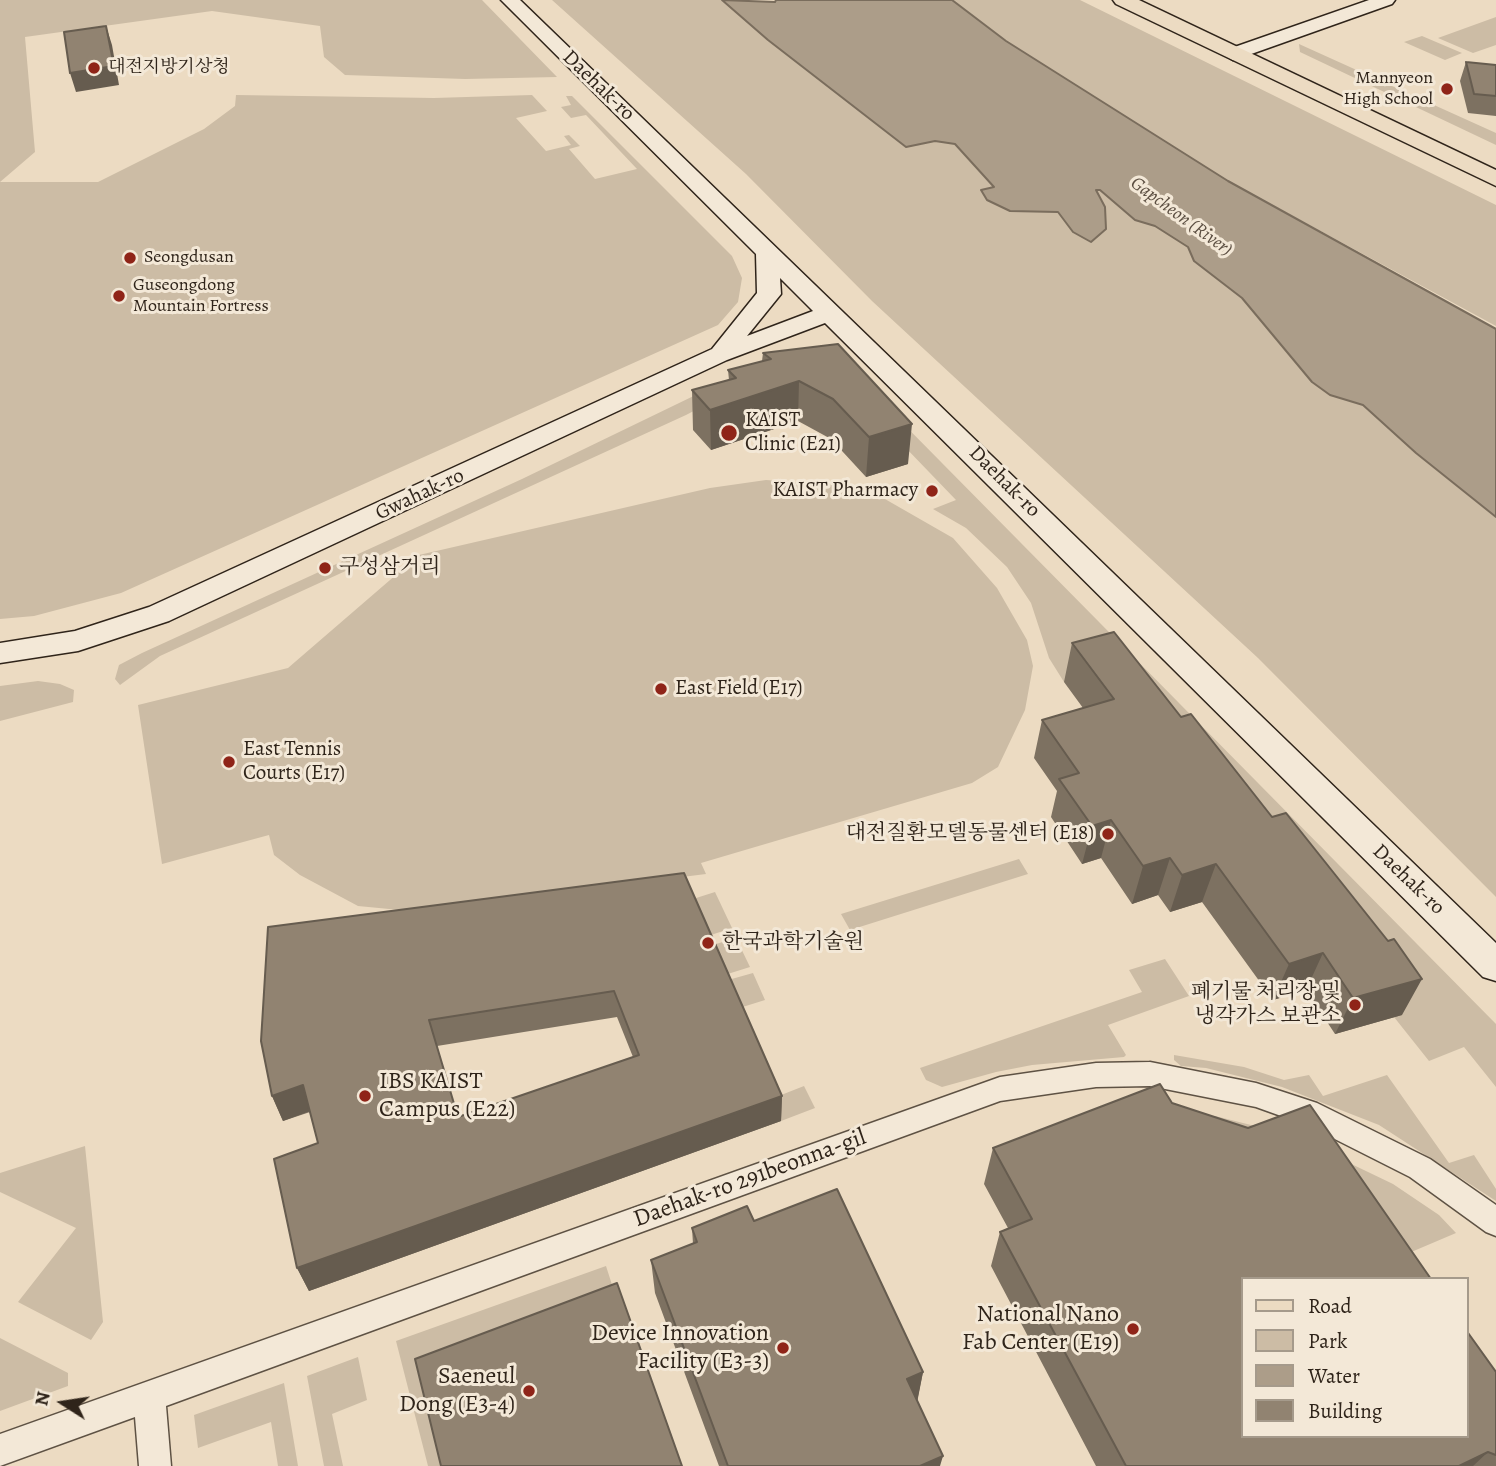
<!DOCTYPE html>
<html>
<head>
<meta charset="utf-8">
<style>
	body { margin:0 }
	#map { position:relative; width:1496px; height:1466px; overflow:hidden; background:#ecdbc2; font-family:Alegreya,serif }
	canvas { display:block }
	.legend { position:absolute; left:1241px; top:1277px; width:228px; height:161px; box-sizing:border-box; background:#f3e8d7; border:2px solid #a59a8b; margin:0; padding:9px 12px; list-style:none; font-size:21px; color:#2f241a }
	.legend li { display:flex; align-items:center; gap:14px; height:35px }
	.legend b { width:35px; border:2px solid #a59a8b }
	.north { position:absolute; left:28px; top:1368px; width:70px; height:70px; -webkit-text-stroke:5px #f3e8d7; paint-order:stroke; rotate:282deg; font-size:19px; font-weight:700; line-height:28px; text-align:center; color:#2f241a }
	.north::after { content:''; display:block; margin:auto; width:24px; height:32px; background:#2f241a; clip-path:polygon(50% 0,100% 100%,50% 72%,0 100%) }
</style>
</head>
<body>
<div id="map">
<canvas width="1496" height="1466"></canvas>
<ul class="legend">
<li><b style="height:9px;background:#ecdbc2"></b>Road</li>
<li><b style="height:19px;background:#ccbca5"></b>Park</li>
<li><b style="height:19px;background:#ac9d89"></b>Water</li>
<li><b style="height:19px;background:#918371"></b>Building</li>
</ul>
<div class="north">N</div>
</div>
<script>
const c = document.querySelector('canvas').getContext('2d');
c.lineJoin = 'round';
function fill(path, color) {
  c.fillStyle = color;
  c.fill(path, 'evenodd');
}
function shape(rows) {
  const path = new Path2D();
  for (const r of rows) {
    path.moveTo(r[0], r[1]);
    for (let i = 2; i < r.length; i += 2) path.lineTo(r[i], r[i + 1]);
  }
  return path;
}
function strokePath(path, color, width, dash) {
  c.strokeStyle = color;
  c.lineWidth = width;
  c.lineCap = dash ? 'butt' : 'round';
  c.setLineDash(dash || []);
  c.stroke(path);
}
function write(font, color, halo, rows, align = 'center') {
  c.font = font + ' Alegreya,"Noto Serif KR",serif';
  c.lineWidth = 6;
  c.setLineDash([]);
  c.textBaseline = 'middle';
  c.strokeStyle = halo;
  c.fillStyle = color;
  for (const [text, x, y, turn = 0] of rows) {
    c.save();
    c.translate(x, y);
    c.rotate((+turn || 0) * Math.PI / 180);
    c.textAlign = isNaN(turn) ? turn : align;
    if (halo) c.strokeText(text, 0, 0);
    c.fillText(text, 0, 0);
    c.restore();
  }
}
const green = shape([
	[0,0,482,0,557,77,465,79,345,75,324,57,320,26,212,11,25,37,35,152,0,182,98,182,204,129,235,106,236,95,434,98,532,95,547,111,516,118,546,151,571,145,564,136,569,135,580,146,569,149,595,179,637,169,586,115,571,118,561,107,571,105,566,96,572,96,732,256,742,278,738,302,718,325,121,593,34,616,0,619],
	[552,0,722,0,768,40,906,147,935,141,955,144,995,188,982,190,987,200,1010,211,1058,212,1073,232,1105,207,1096,189,1101,190,1135,220,1155,226,1188,247,1194,261,1242,298,1330,395,1363,405,1416,453,1496,517,1496,897,1258,658,872,301,746,174],
	[951,0,1080,0,1496,205,1496,326,1228,181,1006,41],
	[1496,17,1496,45,1473,53,1438,38],
	[1422,36,1462,53,1445,60,1404,42],
	[1299,44,1496,133,1496,145,1300,52],
	[790,359,836,368,862,382,1496,1024,1496,1087,1464,1047,1429,1061,1394,1017,1401,1015,1375,976,1363,971,1271,851,1258,855,1179,753,1170,755,1105,670,1064,682,1049,658,1031,603,1007,567,966,528,933,509,956,500,903,445,896,447,837,381,815,372,795,369,765,376,736,389,686,415,160,656,120,685,115,679,119,665,142,653,522,479,737,375],
	[766,480,864,487,953,538,997,588,1027,640,1033,666,1025,710,998,767,972,783,701,863,706,874,410,911,358,906,300,875,274,855,269,835,162,864,138,705,288,668,419,555,710,488],
	[38,681,60,684,74,690,73,702,0,721,0,686],
	[1019,859,1028,874,850,930,841,914],
	[715,892,732,928,708,936,693,899],
	[736,938,750,967,718,977,706,947],
	[1165,959,1189,996,1108,1025,1126,1055,1124,1057,1032,1065,996,1072,942,1087,926,1080,920,1068,1142,992,1129,970],
	[753,973,765,1000,733,1010,721,982],
	[1174,1055,1244,1067,1284,1080,1309,1075,1323,1096,1387,1075,1449,1163,1474,1155,1496,1189,1496,1201,1379,1125,1282,1087,1206,1068,1181,1066,1174,1060],
	[804,1086,815,1108,781,1121,771,1099],
	[1178,1115,1215,1116,1271,1130,1316,1147,1393,1184,1439,1215,1456,1233,1376,1267],
	[85,1146,103,1322,91,1340,18,1302,76,1228,0,1192,0,1173],
	[606,1266,622,1316,450,1466,428,1466,396,1341],
	[0,1338,68,1373,68,1386,0,1411],
	[358,1357,367,1400,332,1414,343,1466,324,1466,307,1376],
	[284,1383,298,1466,278,1466,271,1422,198,1448,194,1415]
]);
const water = shape([
	[722,0,775,2,776,0,952,0,1006,41,1228,181,1496,329,1496,517,1416,453,1363,405,1330,395,1312,382,1242,298,1194,261,1188,247,1155,226,1135,220,1100,190,1096,190,1105,207,1106,229,1091,242,1073,232,1058,212,1010,211,987,200,981,190,994,187,955,144,935,141,906,147,768,40,722,0]
]);
const street = shape([
	[1150,1062,1256,1083,1317,1103,1430,1159,1496,1205,1496,1236,1486,1232,1410,1177,1309,1126,1256,1107,1150,1086,1096,1087,1000,1101,166,1406,171,1466,139,1466,135,1417,0,1466,0,1434,1000,1077,1096,1063,1150,1062]
]);
const secondary = shape([
	[501,0,520,0,1496,943,1496,981,1483,977,825,323,727,360,169,621,78,651,0,663,0,643,75,631,149,607,712,349,757,293,756,254,501,0],
	[780,278,813,311,747,336,781,294,780,278],
	[1369,0,1395,0,1392,4,1240,58,1233,60,1224,54,1226,50,1369,0]
]);
const primary = shape([
	[1113,0,1139,0,1496,170,1496,186,1116,4,1113,0]
]);
const wall = shape([
	[1466,62,1496,65,1496,116,1468,113,1460,81],
	[838,344,908,464,866,477,831,439,798,421,711,450,693,430,692,390,729,380,728,370,762,361,763,353],
	[1072,643,1402,1015,1335,1034,1306,990,1273,1000,1202,902,1170,912,1158,895,1132,904,1101,858,1082,864,1051,817,1057,791,1034,758,1042,720,1083,708,1064,682],
	[684,873,782,1096,781,1121,309,1291,297,1268,318,1143,310,1112,283,1121,272,1096],
	[617,1017,633,1057,458,1117,437,1046],
	[1172,1103,1496,1372,1496,1466,1096,1466,991,1266,1000,1232,1008,1228,984,1184,993,1148],
	[754,1221,923,1372,917,1401,940,1466,719,1466,655,1293,651,1260,693,1244,692,1228]
]);
const shadedWall = shape([
	[106,26,112,45,119,85,76,92,70,73],
	[799,381,798,421,711,450,710,410],
	[912,424,908,464,866,477,869,437],
	[1111,820,1101,858,1082,864,1092,826],
	[1170,858,1158,895,1132,904,1143,866],
	[1216,864,1202,902,1170,912,1182,875],
	[1323,953,1306,990,1273,1000,1289,964],
	[1422,979,1402,1015,1335,1034,1353,998],
	[303,1085,313,1110,283,1121,272,1096],
	[782,1096,781,1121,309,1291,297,1268],
	[923,1372,917,1403,907,1379],
	[1488,1452,1473,1466,1459,1466],
	[943,1456,940,1466,920,1466]
]);
const building = shape([
	[106,26,114,66,70,73,64,32,106,26],
	[1466,62,1496,65,1496,96,1474,94,1466,62],
	[838,344,912,424,869,437,833,399,799,381,710,410,692,390,736,378,728,370,771,359,763,353,838,344],
	[1114,632,1181,717,1191,714,1272,817,1286,813,1388,941,1394,939,1422,979,1353,998,1323,953,1289,964,1216,864,1182,875,1170,858,1143,866,1111,820,1092,826,1059,779,1079,773,1042,720,1114,699,1072,643,1114,632],
	[684,873,782,1096,297,1268,274,1159,318,1143,303,1085,272,1096,261,1041,268,927,684,873],
	[614,991,639,1055,458,1117,429,1020,614,991],
	[1160,1084,1172,1103,1248,1128,1310,1105,1431,1279,1242,1279,1242,1436,1466,1436,1466,1330,1496,1372,1496,1455,1488,1452,1459,1466,1126,1466,1000,1232,1032,1219,993,1148,1160,1084],
	[837,1189,923,1372,907,1379,943,1456,920,1466,728,1466,651,1260,697,1242,692,1228,747,1206,754,1221,837,1189],
	[617,1283,682,1466,441,1466,415,1359,617,1283]
]);
const markers = [
	[94,68,7,"#8f2418"],
	[1447,89,7,"#8f2418"],
	[130,258,7,"#8f2418"],
	[119,296,7,"#8f2418"],
	[729,433,9,"#8f2418"],
	[932,491,7,"#8f2418"],
	[325,568,7,"#8f2418"],
	[661,689,7,"#8f2418"],
	[229,762,7,"#8f2418"],
	[1108,834,7,"#8f2418"],
	[708,943,7,"#8f2418"],
	[1355,1005,7,"#8f2418"],
	[365,1096,7,"#8f2418"],
	[1133,1329,7,"#8f2418"],
	[783,1348,7,"#8f2418"],
	[529,1391,7,"#8f2418"]
];
const farPoinames = [
	["대전지방기상청",108,68],
	["Mannyeon",1433,79,"right"],
	["High School",1433,100,"right"],
	["Seongdusan",144,258],
	["Guseongdong",133,286],
	["Mountain Fortress",133,307]
];
const farWaternames = [
	["Gapcheon (River)",1181,217,36]
];
const streetNames = [
	["Daehak-ro",598,86,44],
	["Daehak-ro",1004,482,45],
	["Gwahak-ro",420,495,-25],
	["Daehak-ro",1408,880,44]
];
const poiNames = [
	["KAIST",745,421],
	["Clinic (E21)",745,445],
	["KAIST Pharmacy",918,491,"right"],
	["구성삼거리",339,568],
	["East Field (E17)",675,689],
	["East Tennis",243,750],
	["Courts (E17)",243,774],
	["대전질환모델동물센터 (E18)",1094,834,"right"],
	["한국과학기술원",722,943],
	["폐기물 처리장 및",1341,993,"right"],
	["냉각가스 보관소",1341,1017,"right"]
];
const nearPoinames = [
	["IBS KAIST",379,1082,"left"],
	["Campus (E22)",379,1110,"left"],
	["National Nano",1119,1315],
	["Fab Center (E19)",1119,1343],
	["Device Innovation",769,1334],
	["Facility (E3-3)",769,1362],
	["Saeneul",515,1377],
	["Dong (E3-4)",515,1405]
];
const nearStreetnames = [
	["Daehak-ro 291beonna-gil",750,1179,-20]
];
fill(green, '#ccbca5');
fill(water, '#ac9d89');
strokePath(water, '#7a6d5d', 2);
strokePath(street, '#5e5244', 3);
strokePath(secondary, '#2f241a', 3);
strokePath(primary, '#2f241a', 3);
fill(street, '#f3e8d7');
fill(secondary, '#f3e8d7');
fill(primary, '#ecdbc2');
fill(wall, '#7d7161');
fill(shadedWall, '#665c4f');
fill(building, '#918371');
strokePath(building, '#665c4f', 2);
for (const [x, y, r, color] of markers) {
  const dot = new Path2D();
  dot.arc(x, y, r, 0, 2 * Math.PI);
  c.fillStyle = color;
  c.fill(dot);
  strokePath(dot, '#f3e8d7', 2.5);
}
write('18px', '#2f241a', '#f3e8d7', farPoinames, 'left');
write('italic 19px', '#5b4e41', '#f3e8d7', farWaternames);
write('21px', '#2f241a', '#f3e8d7', streetNames);
write('21px', '#2f241a', '#f3e8d7', poiNames, 'left');
write('24px', '#2f241a', '#f3e8d7', nearPoinames, 'right');
write('24px', '#2f241a', '#f3e8d7', nearStreetnames);
</script>
</body>
</html>
